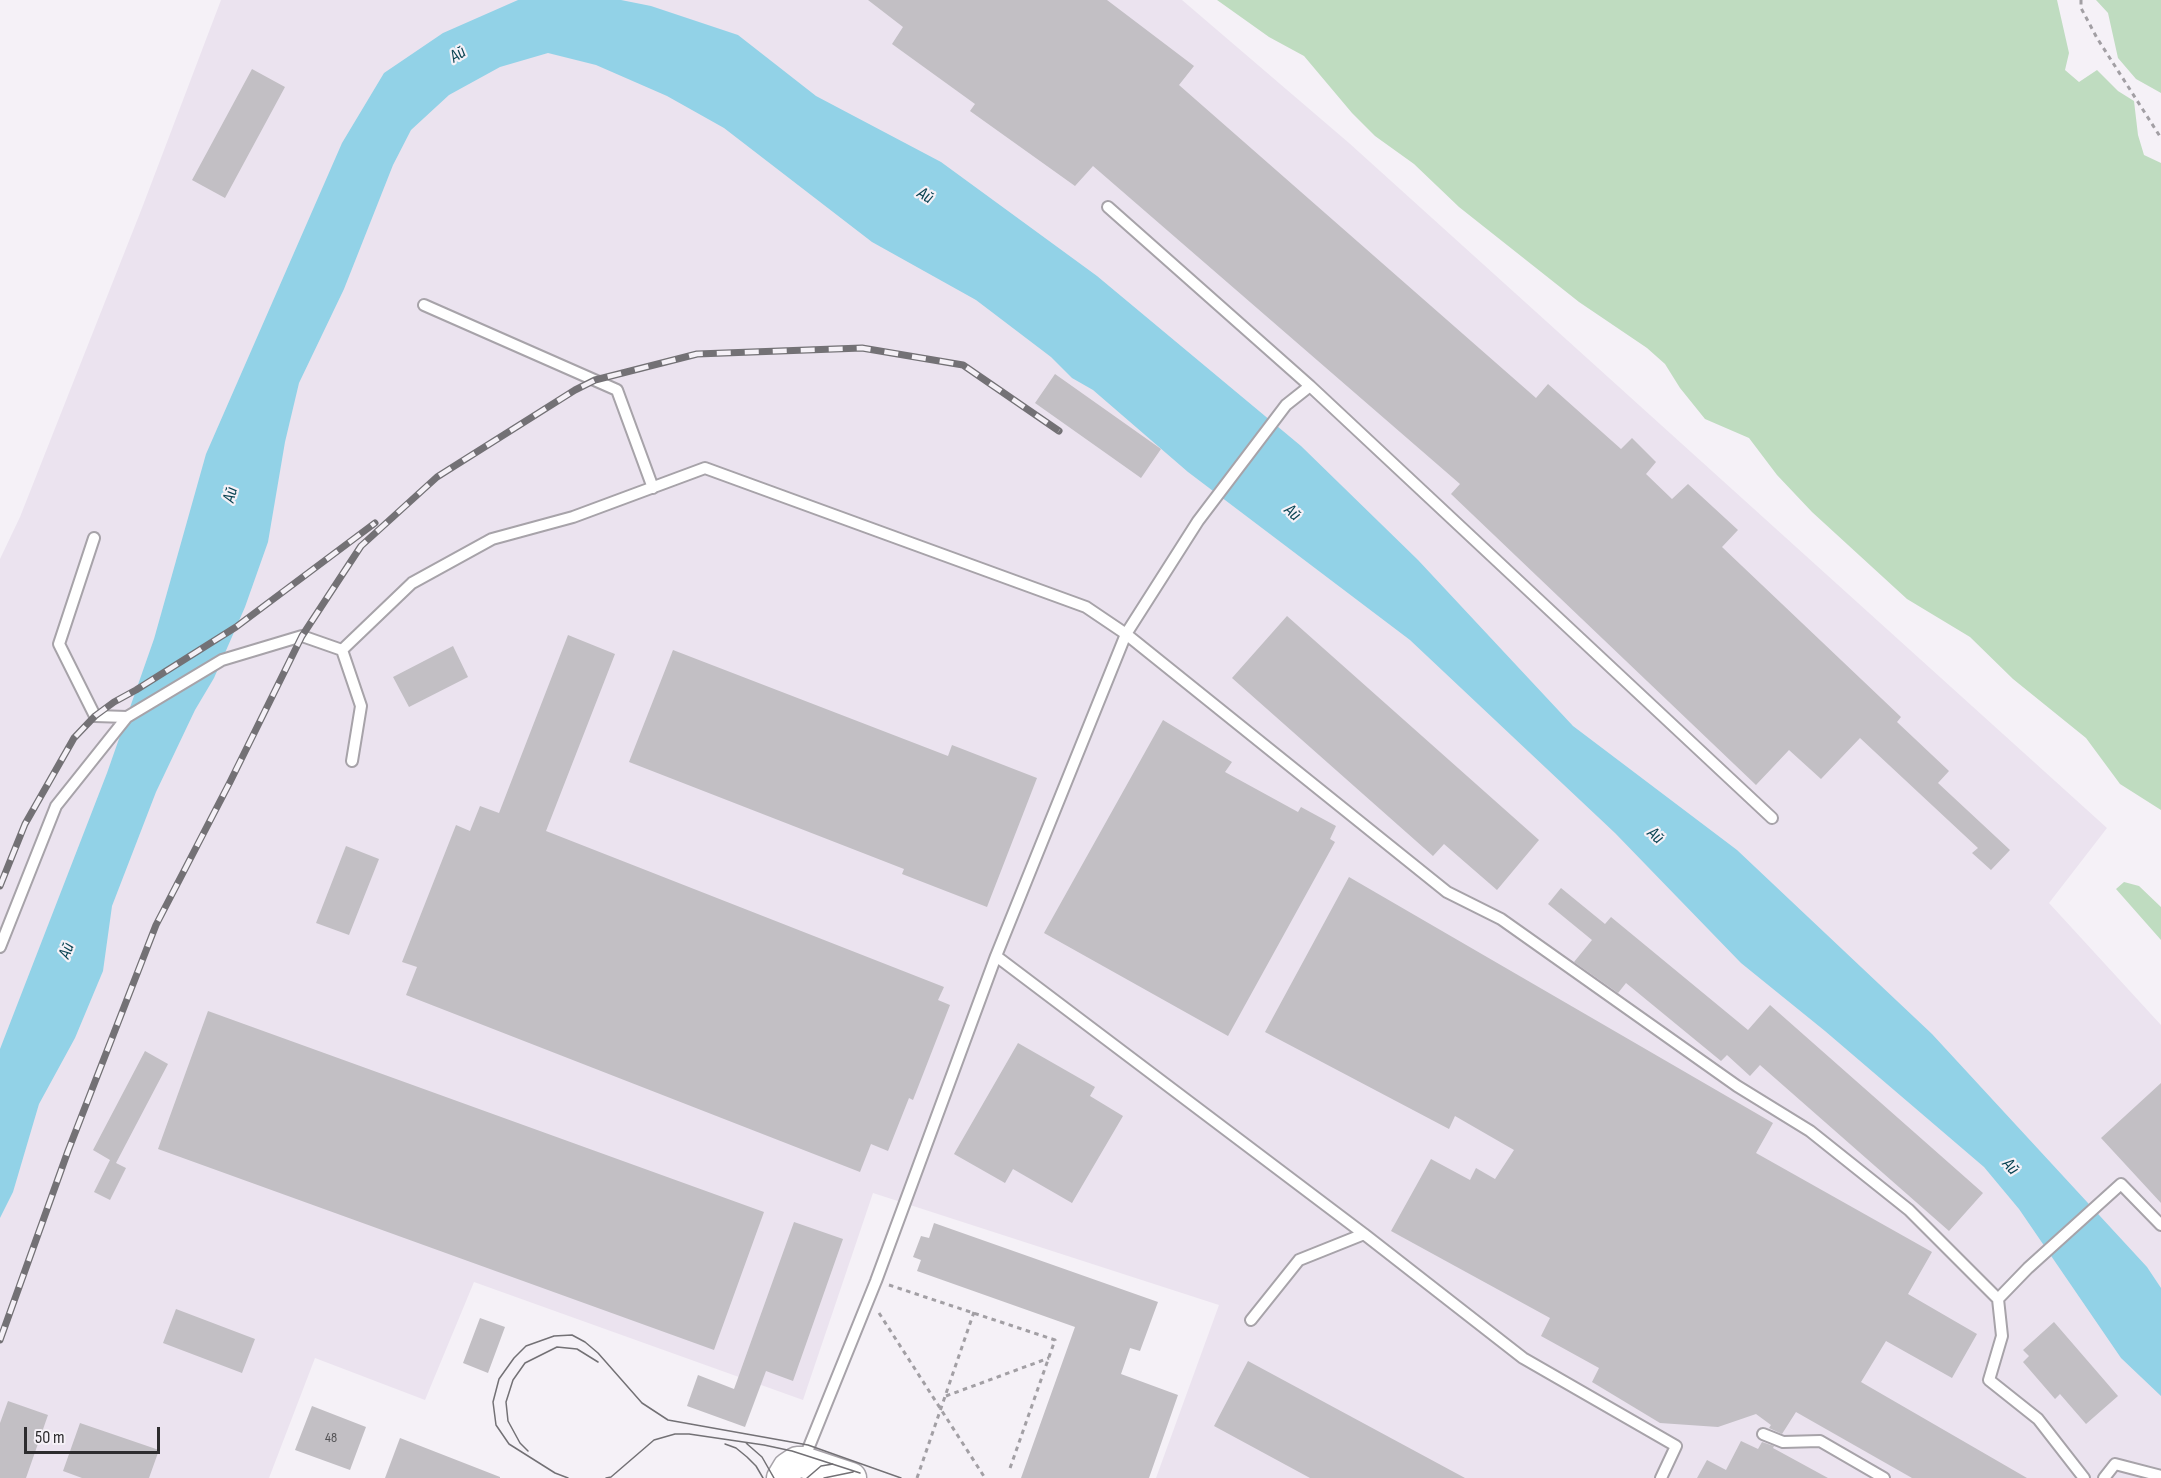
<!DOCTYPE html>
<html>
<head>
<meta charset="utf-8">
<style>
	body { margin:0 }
	#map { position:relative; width:2161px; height:1478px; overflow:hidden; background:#f5f1f7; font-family:"Sofia Sans Condensed",sans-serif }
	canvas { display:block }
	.scale { position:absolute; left:24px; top:1427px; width:136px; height:27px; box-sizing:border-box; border:3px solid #2d2c2e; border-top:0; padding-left:8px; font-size:18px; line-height:21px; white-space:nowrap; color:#2d2c2e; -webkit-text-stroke:4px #f5f1f7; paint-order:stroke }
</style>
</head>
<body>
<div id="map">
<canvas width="2161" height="1478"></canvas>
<div class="scale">50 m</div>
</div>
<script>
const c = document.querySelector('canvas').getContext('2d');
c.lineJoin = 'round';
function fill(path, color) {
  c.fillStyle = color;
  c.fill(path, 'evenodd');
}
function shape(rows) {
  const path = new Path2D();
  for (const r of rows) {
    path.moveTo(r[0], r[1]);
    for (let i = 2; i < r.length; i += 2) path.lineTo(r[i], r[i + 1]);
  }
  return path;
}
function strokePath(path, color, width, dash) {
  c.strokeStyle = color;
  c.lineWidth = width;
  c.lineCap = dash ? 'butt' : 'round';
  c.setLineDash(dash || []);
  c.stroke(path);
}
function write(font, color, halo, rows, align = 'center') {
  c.font = font + ' "Sofia Sans Condensed",sans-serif';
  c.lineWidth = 4.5;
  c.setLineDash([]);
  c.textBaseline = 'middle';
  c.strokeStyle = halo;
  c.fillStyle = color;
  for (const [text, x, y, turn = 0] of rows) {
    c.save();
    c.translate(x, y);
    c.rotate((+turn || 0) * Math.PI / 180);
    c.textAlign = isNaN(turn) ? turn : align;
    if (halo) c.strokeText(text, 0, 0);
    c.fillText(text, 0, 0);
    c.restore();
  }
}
const built = shape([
	[221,0,1182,0,1349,143,2107,828,2049,903,2161,1025,2161,1478,1156,1478,1219,1305,873,1193,803,1400,474,1282,425,1400,315,1358,269,1478,0,1478,0,559,20,517,142,208]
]);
const green = shape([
	[1217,0,2057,0,2069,53,2065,70,2079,82,2097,70,2118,91,2134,101,2138,135,2144,155,2161,163,2161,810,2120,784,2086,738,2013,679,1970,637,1907,599,1812,512,1777,475,1749,438,1705,419,1680,388,1665,364,1647,348,1579,302,1459,207,1414,164,1375,136,1352,113,1304,56,1269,37],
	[2096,0,2161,0,2161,93,2136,79,2118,58,2108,13],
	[2124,882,2139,886,2161,907,2161,940,2116,889]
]);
const water = shape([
	[518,0,621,0,651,6,738,35,816,96,941,162,1097,276,1301,446,1418,560,1573,726,1737,850,1932,1034,2147,1267,2161,1288,2161,1396,2121,1358,2019,1209,1984,1167,1825,1031,1741,963,1615,833,1410,640,1188,472,1093,390,1072,378,1051,357,976,300,872,242,724,128,667,96,596,65,548,53,500,67,449,95,411,130,393,165,344,289,299,383,285,442,268,542,245,607,214,678,195,710,156,792,112,906,103,971,75,1038,39,1104,13,1192,0,1218,0,1049,107,773,154,639,206,454,342,143,384,73,443,33]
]);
const building = shape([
	[868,0,1107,0,1194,66,1179,85,1536,398,1548,384,1621,449,1632,438,1656,462,1646,474,1672,499,1688,484,1738,530,1722,547,1901,717,1897,722,1949,771,1938,783,2010,850,1991,870,1972,853,1978,848,1860,738,1821,779,1789,750,1756,785,1451,494,1460,484,1093,166,1075,186,970,111,975,104,892,44,903,27],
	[252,69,285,87,225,198,192,180],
	[1055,374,1161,449,1141,478,1035,403],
	[1287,616,1539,840,1497,890,1444,844,1433,856,1232,678],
	[568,635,615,654,546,831,944,987,938,1000,950,1005,913,1100,909,1098,888,1151,871,1144,860,1172,406,995,417,967,402,962,456,825,470,831,480,806,499,813],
	[453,646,468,677,409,707,393,677],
	[673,650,948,756,952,745,1037,778,987,907,902,874,904,869,629,762],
	[1163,720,1232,762,1225,772,1298,812,1301,807,1336,826,1330,839,1335,842,1228,1036,1044,933],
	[346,846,379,859,349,935,316,923],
	[1349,877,1773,1123,1756,1153,1932,1252,1908,1294,1977,1334,1952,1378,1886,1341,1861,1382,2027,1478,1912,1478,1796,1412,1782,1434,1769,1428,1771,1425,1756,1414,1718,1427,1660,1423,1592,1382,1599,1368,1541,1336,1550,1318,1391,1231,1431,1159,1470,1180,1476,1168,1495,1179,1514,1150,1455,1116,1449,1129,1265,1032],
	[1561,888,1605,924,1611,917,1748,1030,1770,1005,1983,1193,1949,1231,1760,1065,1750,1076,1727,1055,1721,1061,1626,983,1618,993,1574,962,1592,940,1548,904],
	[208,1011,764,1212,714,1350,158,1149],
	[1018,1043,1095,1087,1090,1096,1123,1116,1072,1203,1013,1169,1005,1183,954,1154],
	[145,1051,168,1064,116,1163,126,1168,110,1200,94,1192,110,1160,93,1150],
	[2161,1083,2161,1203,2101,1138],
	[794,1222,843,1239,793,1381,766,1371,745,1427,687,1406,698,1375,734,1389],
	[934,1223,1158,1302,1140,1351,1130,1348,1121,1374,1178,1395,1149,1478,1021,1478,1075,1327,917,1271,921,1260,913,1257,921,1236,929,1238],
	[176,1309,255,1339,242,1373,163,1343],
	[480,1318,505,1327,488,1373,463,1363],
	[2054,1322,2118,1396,2086,1424,2060,1394,2055,1399,2023,1362,2029,1356,2023,1350],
	[1248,1361,1465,1478,1310,1478,1214,1426],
	[8,1401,48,1415,26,1478,0,1478,0,1423],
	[312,1406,366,1427,350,1470,295,1450],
	[80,1423,159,1450,149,1478,82,1478,63,1471],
	[400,1438,500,1477,500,1478,385,1478],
	[1741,1441,1758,1449,1762,1442,1774,1446,1773,1448,1828,1478,1697,1478,1707,1460,1726,1470]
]);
const path = shape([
	[2081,0,2081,8,2097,38,2161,138],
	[889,1285,1055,1340,1009,1471],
	[879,1313,985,1478],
	[946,1396,1049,1358],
	[917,1478,974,1312]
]);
const lane = shape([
	[1108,207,1310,386,1772,818],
	[424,305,617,390,653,488],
	[94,538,59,644,95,716,127,717],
	[342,650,412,583,492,539,573,517,705,468,1086,607,1126,634,1447,892,1501,919,1737,1086,1810,1131,1909,1210,1998,1299,2002,1336,1989,1380,2038,1419,2084,1478],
	[0,947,56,806,127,717,222,660,302,636,342,650,361,706,352,761],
	[996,956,1364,1234],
	[1998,1299,2028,1268,2121,1184,2161,1225],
	[1251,1320,1299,1260,1364,1234,1523,1358,1676,1446,1661,1478],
	[1763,1434,1783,1442,1820,1441,1884,1478],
	[804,1459,876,1281,996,956,1126,634,1198,521,1286,405,1310,386],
	[2104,1478,2115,1464,2161,1476]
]);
const secondary = shape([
	[782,1478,788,1468,797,1462,803,1462,851,1478]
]);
const tram = shape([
	[746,1443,762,1457,774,1478],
	[725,1444,736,1448,747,1457,756,1466,763,1478],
	[528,1451,520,1443,508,1421,506,1402,513,1380,525,1363,557,1347,577,1349,598,1362],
	[568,1478,555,1473,509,1444,496,1425,493,1402,499,1379,514,1358,526,1346,554,1336,572,1335,585,1342,598,1353,642,1403,668,1420,808,1445,901,1478],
	[606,1478,611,1477,654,1440,675,1434,689,1434,764,1445,792,1451,860,1473],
	[807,1478,821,1466,833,1464],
	[824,1478,853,1472]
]);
const rail = shape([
	[0,886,25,824,74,738,95,716,114,702,136,690,236,627,375,523],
	[0,1340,68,1151,156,925,230,782,302,636,361,546,437,477,575,390,595,380,697,354,862,348,963,365,1059,431]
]);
const numberNames = [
	["48",331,1438]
];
const waterNames = [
	["Ай",458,55,-31],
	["Ай",925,196,31],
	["Ай",231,495,-76],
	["Ай",1292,513,42],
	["Ай",1655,836,42],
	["Ай",67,951,-68],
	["Ай",2010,1167,49]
];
fill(built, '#ebe3ef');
fill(green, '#bfdcc0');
fill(water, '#92d2e7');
fill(building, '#c2bfc4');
strokePath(lane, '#a7a3a9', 14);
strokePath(secondary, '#a7a3a9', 33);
strokePath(path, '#a29fa4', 3, [4.5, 4.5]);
strokePath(lane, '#fff', 10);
strokePath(secondary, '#fff', 30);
strokePath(tram, '#737175', 1.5);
strokePath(rail, '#737175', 7);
strokePath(rail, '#f5f1f7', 4.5, [14]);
write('14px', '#525154', null, numberNames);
write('italic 18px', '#0a4453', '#f5f1f7', waterNames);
</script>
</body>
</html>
